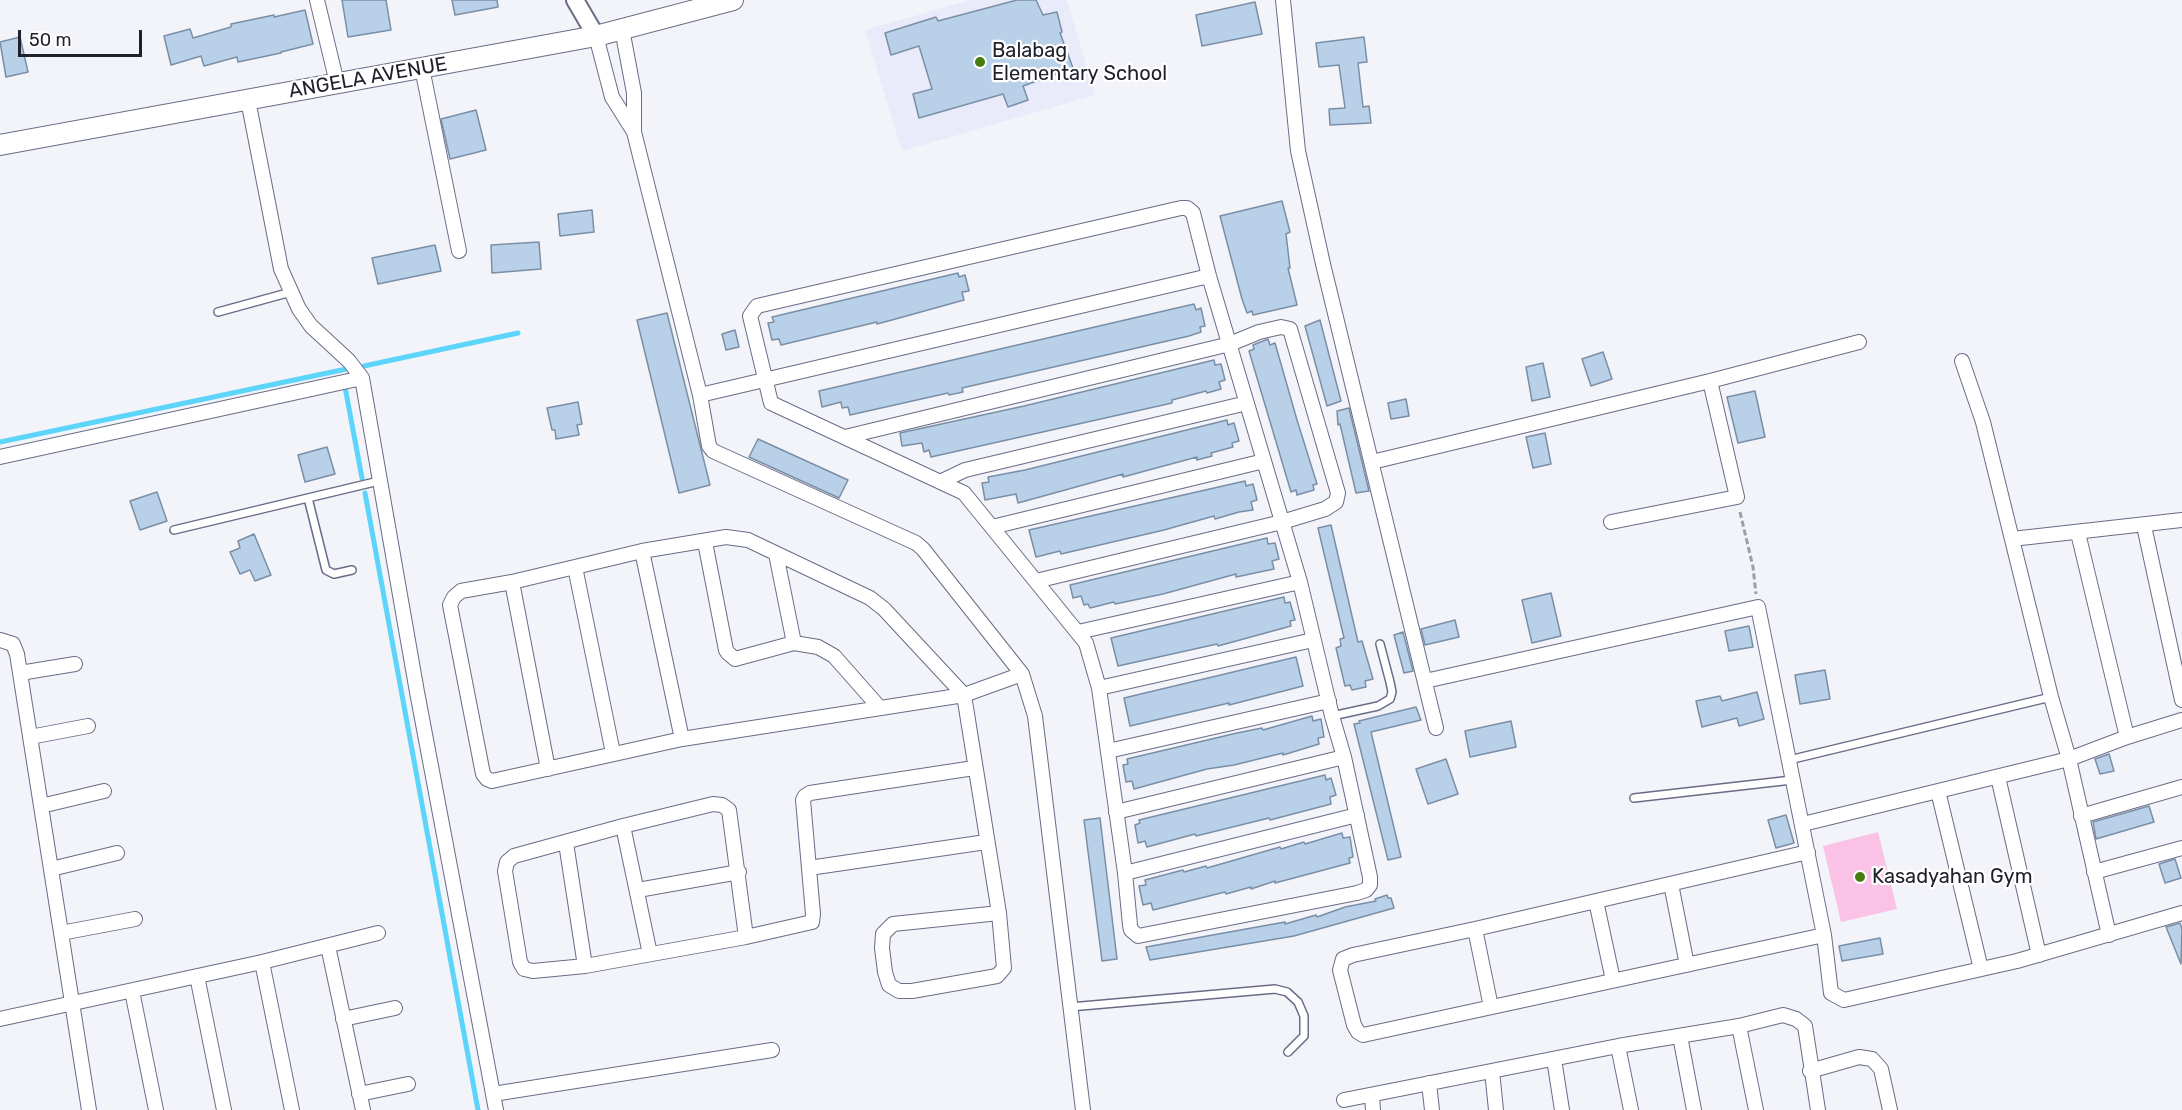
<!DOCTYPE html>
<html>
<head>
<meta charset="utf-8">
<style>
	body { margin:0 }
	#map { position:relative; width:2182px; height:1110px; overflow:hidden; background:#f3f3fa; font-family:Rubik,sans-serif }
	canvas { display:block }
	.scale { position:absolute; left:18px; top:30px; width:124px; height:27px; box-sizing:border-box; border:3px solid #20212c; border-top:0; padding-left:8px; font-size:18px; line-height:21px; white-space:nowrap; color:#20212c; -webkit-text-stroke:4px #fff; paint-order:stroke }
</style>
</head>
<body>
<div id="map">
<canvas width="2182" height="1110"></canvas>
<div class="scale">50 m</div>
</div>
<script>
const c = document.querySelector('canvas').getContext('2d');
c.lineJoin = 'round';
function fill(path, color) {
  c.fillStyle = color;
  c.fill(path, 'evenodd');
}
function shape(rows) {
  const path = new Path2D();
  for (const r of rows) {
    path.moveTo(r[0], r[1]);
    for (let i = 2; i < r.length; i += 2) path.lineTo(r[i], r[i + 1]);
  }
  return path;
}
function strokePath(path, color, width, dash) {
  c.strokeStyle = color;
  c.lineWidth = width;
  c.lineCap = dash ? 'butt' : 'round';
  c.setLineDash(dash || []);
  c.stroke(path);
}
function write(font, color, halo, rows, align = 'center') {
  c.font = font + ' Rubik,sans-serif';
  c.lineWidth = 4.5;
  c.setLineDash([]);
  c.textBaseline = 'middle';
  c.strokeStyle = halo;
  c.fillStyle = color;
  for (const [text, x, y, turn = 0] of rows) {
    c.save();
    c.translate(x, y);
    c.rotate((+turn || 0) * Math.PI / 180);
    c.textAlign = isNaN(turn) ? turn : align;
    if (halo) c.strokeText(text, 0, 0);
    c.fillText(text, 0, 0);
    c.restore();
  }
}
const built = shape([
	[970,0,1067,0,1095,95,902,151,865,30]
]);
const green = shape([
	[1878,832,1897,909,1841,922,1823,846]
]);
const stream = shape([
	[364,366,518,333],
	[345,387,362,478],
	[0,442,351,368],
	[365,493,478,1110]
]);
const building = shape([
	[342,0,386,0,391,30,348,37,342,0],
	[452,0,497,0,498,7,455,15,452,0],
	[1017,0,1036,0,1043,15,1057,12,1062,32,1060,33,1073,68,1023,86,1028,100,1008,107,1003,94,919,118,913,94,932,89,919,46,891,55,885,33,936,17,938,21,1017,0],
	[1255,2,1262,34,1202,46,1196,15,1255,2],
	[305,10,313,44,281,52,281,53,238,62,237,57,204,66,201,56,171,65,164,36,190,29,193,38,231,27,231,24,274,15,274,17,305,10],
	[20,37,28,72,6,77,0,42,20,37],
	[1364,37,1367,62,1358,63,1363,107,1369,106,1371,123,1330,125,1329,109,1345,108,1339,65,1319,67,1316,43,1364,37],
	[476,110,486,150,450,159,441,119,476,110],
	[1282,201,1290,232,1286,234,1290,268,1288,268,1297,305,1253,315,1252,311,1247,313,1242,299,1220,216,1282,201],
	[592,210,594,232,560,236,558,214,592,210],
	[539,242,541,269,492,273,491,245,539,242],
	[435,245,441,271,378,284,372,258,435,245],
	[958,273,959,277,965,275,969,291,962,292,964,300,892,320,877,324,877,322,781,345,779,339,772,340,768,323,774,322,772,317,958,273],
	[1194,304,1196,310,1201,308,1205,326,1200,327,1201,332,1189,336,962,388,963,392,949,395,948,393,850,415,848,407,842,408,841,402,822,407,819,391,1194,304],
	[667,313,710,485,679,493,637,320,667,313],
	[1320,320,1341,401,1327,406,1305,326,1320,320],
	[735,330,739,347,726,350,722,334,735,330],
	[1268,339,1270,345,1275,343,1297,420,1317,484,1313,485,1314,490,1297,495,1296,490,1291,492,1249,351,1254,349,1253,345,1268,339],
	[1603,352,1612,379,1591,386,1582,359,1603,352],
	[1214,360,1215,365,1221,364,1225,380,1219,382,1221,389,1207,393,1206,391,1172,400,1172,403,931,457,929,450,924,452,922,443,902,446,900,433,1024,406,1214,360],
	[1543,363,1550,397,1532,401,1526,367,1543,363],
	[1755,391,1765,437,1738,443,1727,397,1755,391],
	[1406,399,1409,416,1391,419,1388,403,1406,399],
	[578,402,582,424,577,425,579,435,556,439,555,430,552,430,547,408,578,402],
	[1349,408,1369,491,1356,493,1340,424,1338,425,1337,411,1349,408],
	[1227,420,1228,425,1234,423,1239,441,1232,443,1233,447,1211,453,1212,456,1197,460,1197,457,1123,477,1123,474,1018,503,1016,494,985,500,982,483,989,482,988,477,1025,470,1227,420],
	[1545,433,1551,464,1533,468,1526,437,1545,433],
	[758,439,848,480,839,498,749,457,758,439],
	[327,447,335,474,305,482,298,455,327,447],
	[1245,481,1246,486,1253,484,1257,500,1251,502,1253,510,1239,512,1215,519,1214,516,1164,530,1061,554,1060,551,1036,557,1029,530,1245,481],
	[157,492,167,521,140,530,130,501,157,492],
	[1331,525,1358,642,1362,641,1373,679,1365,681,1366,687,1352,690,1350,685,1345,686,1336,648,1341,646,1340,639,1344,638,1318,528,1331,525],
	[254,534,271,575,255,581,250,570,240,574,230,552,240,548,238,541,254,534],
	[1267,538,1268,544,1275,543,1279,559,1272,561,1274,569,1236,577,1236,574,1163,594,1115,604,1114,602,1090,608,1088,604,1084,605,1081,596,1073,598,1070,585,1267,538],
	[1551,593,1561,636,1532,643,1522,600,1551,593],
	[1284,597,1285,603,1290,602,1295,620,1290,621,1291,626,1218,646,1217,644,1118,666,1111,638,1284,597],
	[1455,620,1459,637,1425,645,1421,629,1455,620],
	[1749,626,1753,647,1729,651,1725,631,1749,626],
	[1403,632,1413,671,1404,673,1394,635,1403,632],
	[1296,657,1303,686,1229,705,1229,703,1130,726,1124,698,1296,657],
	[1825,670,1830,699,1800,704,1795,675,1825,670],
	[1757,692,1764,719,1739,726,1737,718,1702,727,1696,701,1720,696,1722,701,1757,692],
	[1416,707,1421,720,1371,732,1401,857,1388,860,1354,724,1360,723,1359,721,1416,707],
	[1312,716,1313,721,1321,719,1324,737,1318,738,1319,744,1283,755,1283,753,1234,765,1207,769,1134,789,1132,781,1126,782,1123,765,1128,764,1127,759,1237,733,1262,728,1263,730,1312,716],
	[1511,721,1516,747,1470,757,1465,731,1511,721],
	[2109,754,2114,771,2100,774,2095,759,2109,754],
	[1446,759,1458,794,1428,804,1416,769,1446,759],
	[1325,775,1326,780,1331,778,1336,795,1330,797,1331,804,1270,820,1269,818,1196,836,1195,834,1147,847,1145,841,1138,843,1135,825,1140,823,1139,820,1325,775],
	[2149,806,2154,822,2096,839,2093,822,2149,806],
	[1786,815,1794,843,1776,848,1768,820,1786,815],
	[1100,818,1117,959,1102,961,1084,820,1100,818],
	[1342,833,1343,838,1350,837,1353,857,1349,858,1350,863,1275,883,1275,881,1251,889,1251,887,1226,894,1225,892,1153,910,1151,903,1143,905,1139,886,1146,885,1145,880,1183,870,1184,872,1206,866,1207,868,1280,847,1281,849,1304,842,1305,844,1342,833],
	[2175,859,2181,878,2165,883,2159,864,2175,859],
	[1387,895,1388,898,1391,898,1394,908,1294,936,1150,960,1146,947,1285,922,1285,924,1316,915,1317,917,1345,907,1376,901,1375,899,1387,895],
	[2180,923,2182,929,2181,964,2166,927,2180,923],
	[1880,938,1883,954,1842,961,1839,946,1880,938]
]);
const path = shape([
	[1740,512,1753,567,1756,594]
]);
const service = shape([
	[218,312,291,292],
	[308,498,326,570,334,574,352,570],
	[174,530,379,481],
	[1332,716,1378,706,1390,699,1392,692,1390,682,1380,644],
	[1789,760,2051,697],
	[1634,798,1792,780],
	[1070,1007,1275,989,1287,992,1298,1002,1304,1016,1304,1036,1288,1052]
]);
const minor = shape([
	[317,0,337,83],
	[1283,0,1298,151,1323,264,1436,728],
	[596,36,612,97,634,132,634,93,622,29],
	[422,68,459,251],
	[248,100,281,269,299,309,311,326,349,361,362,378,417,692,496,1110],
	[634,132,700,395,709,446,713,451,916,543,923,549,1022,674,1035,716,1083,1110],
	[1181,208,1187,208,1193,213,1209,276,1300,582,1332,716,1344,757,1370,877,1370,885,1366,890,1357,893,1138,936,1131,930,1130,925,1125,873,1099,688,1086,643,964,493,771,403,750,316,757,306,1181,208],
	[1962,361,1983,422,2051,697,2069,759,2109,935],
	[700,395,1209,276],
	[845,437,1230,344,1259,332,1281,327,1290,329,1338,493,1336,502,1325,509,1282,522,1036,581],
	[0,457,362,378],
	[1372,462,1710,381,1859,342],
	[940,482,965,470,1247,403],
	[1611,522,1737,497,1710,381],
	[2144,526,2182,700],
	[992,527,1264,461],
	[2078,533,2127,737],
	[2012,539,2182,520],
	[705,542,726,650,728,653,735,659,794,643,818,647,834,656,879,707],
	[642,551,682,739],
	[776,554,794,643],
	[575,567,613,753],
	[512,582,548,769],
	[1078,632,1300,582],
	[0,640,13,644,17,654,89,1110],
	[20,673,75,664],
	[1425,681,1758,607,1824,935,1831,993,1844,1000,2017,961,2182,913],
	[1099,688,1313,640],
	[30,737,88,726],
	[1108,751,1329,701],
	[1998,777,2039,955],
	[1938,791,1981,969],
	[41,806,104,791],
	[1116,812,1344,757],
	[2081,816,2182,787],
	[1803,824,2069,759,2127,737,2182,720],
	[623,826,650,954],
	[566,843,585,966],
	[1808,852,1475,929,1353,955,1343,959,1340,970,1354,1025,1358,1032,1363,1035,1824,935],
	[809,868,986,842],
	[51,869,117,853],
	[2094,872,2182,848],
	[1125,873,1357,815],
	[1671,884,1687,965],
	[638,890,739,872],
	[1596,901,1613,980],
	[999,913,893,924,883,934,882,948,885,972,889,985,899,991,912,991,997,976,1004,968,999,913,964,695,884,609,870,598,748,540,726,537,642,551,512,582,461,591,454,597,450,605,483,774,487,779,492,781,682,739,964,695,1022,674],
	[1475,929,1491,1007],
	[61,933,135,919],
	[746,937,729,810,722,805,713,804,623,826,514,856,507,862,505,871,520,962,524,969,533,971,585,966,746,937,812,922,813,914,803,800,805,796,810,793,974,768],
	[328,946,363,1110],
	[262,962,292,1110],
	[197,976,224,1110],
	[132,991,156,1110],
	[0,1019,262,962,378,933],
	[343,1019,395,1008],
	[1739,1026,1756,1110],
	[1680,1036,1694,1110],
	[1618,1046,1631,1110],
	[1554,1059,1562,1110],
	[1492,1071,1496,1110],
	[1810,1071,1859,1057,1872,1059,1881,1069,1890,1110],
	[1429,1083,1432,1110],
	[359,1094,408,1084],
	[493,1094,772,1050],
	[1372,1095,1373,1110],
	[1344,1100,1618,1046,1739,1026,1783,1015,1796,1019,1805,1026,1818,1110]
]);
const tertiary = shape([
	[575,0,596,36]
]);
const secondary = shape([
	[0,145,596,36,733,0]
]);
const markers = [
	[980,62,6,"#477d10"],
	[1860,877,6,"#477d10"]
];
const poiNames = [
	["Balabag",992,51],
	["Elementary School",992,74],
	["Kasadyahan Gym",1872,877]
];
const streetNames = [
	["ANGELA AVENUE",368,78,-10]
];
fill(built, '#e9eafa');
fill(green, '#fac2e6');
strokePath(stream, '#5dd4fa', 5);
fill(building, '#b9d0e9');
strokePath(building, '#7a8fa6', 1.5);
strokePath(service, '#696c87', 10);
strokePath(minor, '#696c87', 16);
strokePath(tertiary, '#696c87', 20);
strokePath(secondary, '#696c87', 22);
strokePath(path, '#9d9ea6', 3, [6, 3]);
strokePath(service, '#fff', 7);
strokePath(minor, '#fff', 14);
strokePath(tertiary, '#fff', 16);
strokePath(secondary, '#fff', 20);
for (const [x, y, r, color] of markers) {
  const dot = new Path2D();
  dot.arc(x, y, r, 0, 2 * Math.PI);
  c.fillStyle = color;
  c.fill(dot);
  strokePath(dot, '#fff', 2);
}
write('20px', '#20212c', '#fff', poiNames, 'left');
write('20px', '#20212c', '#fff', streetNames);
</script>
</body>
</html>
